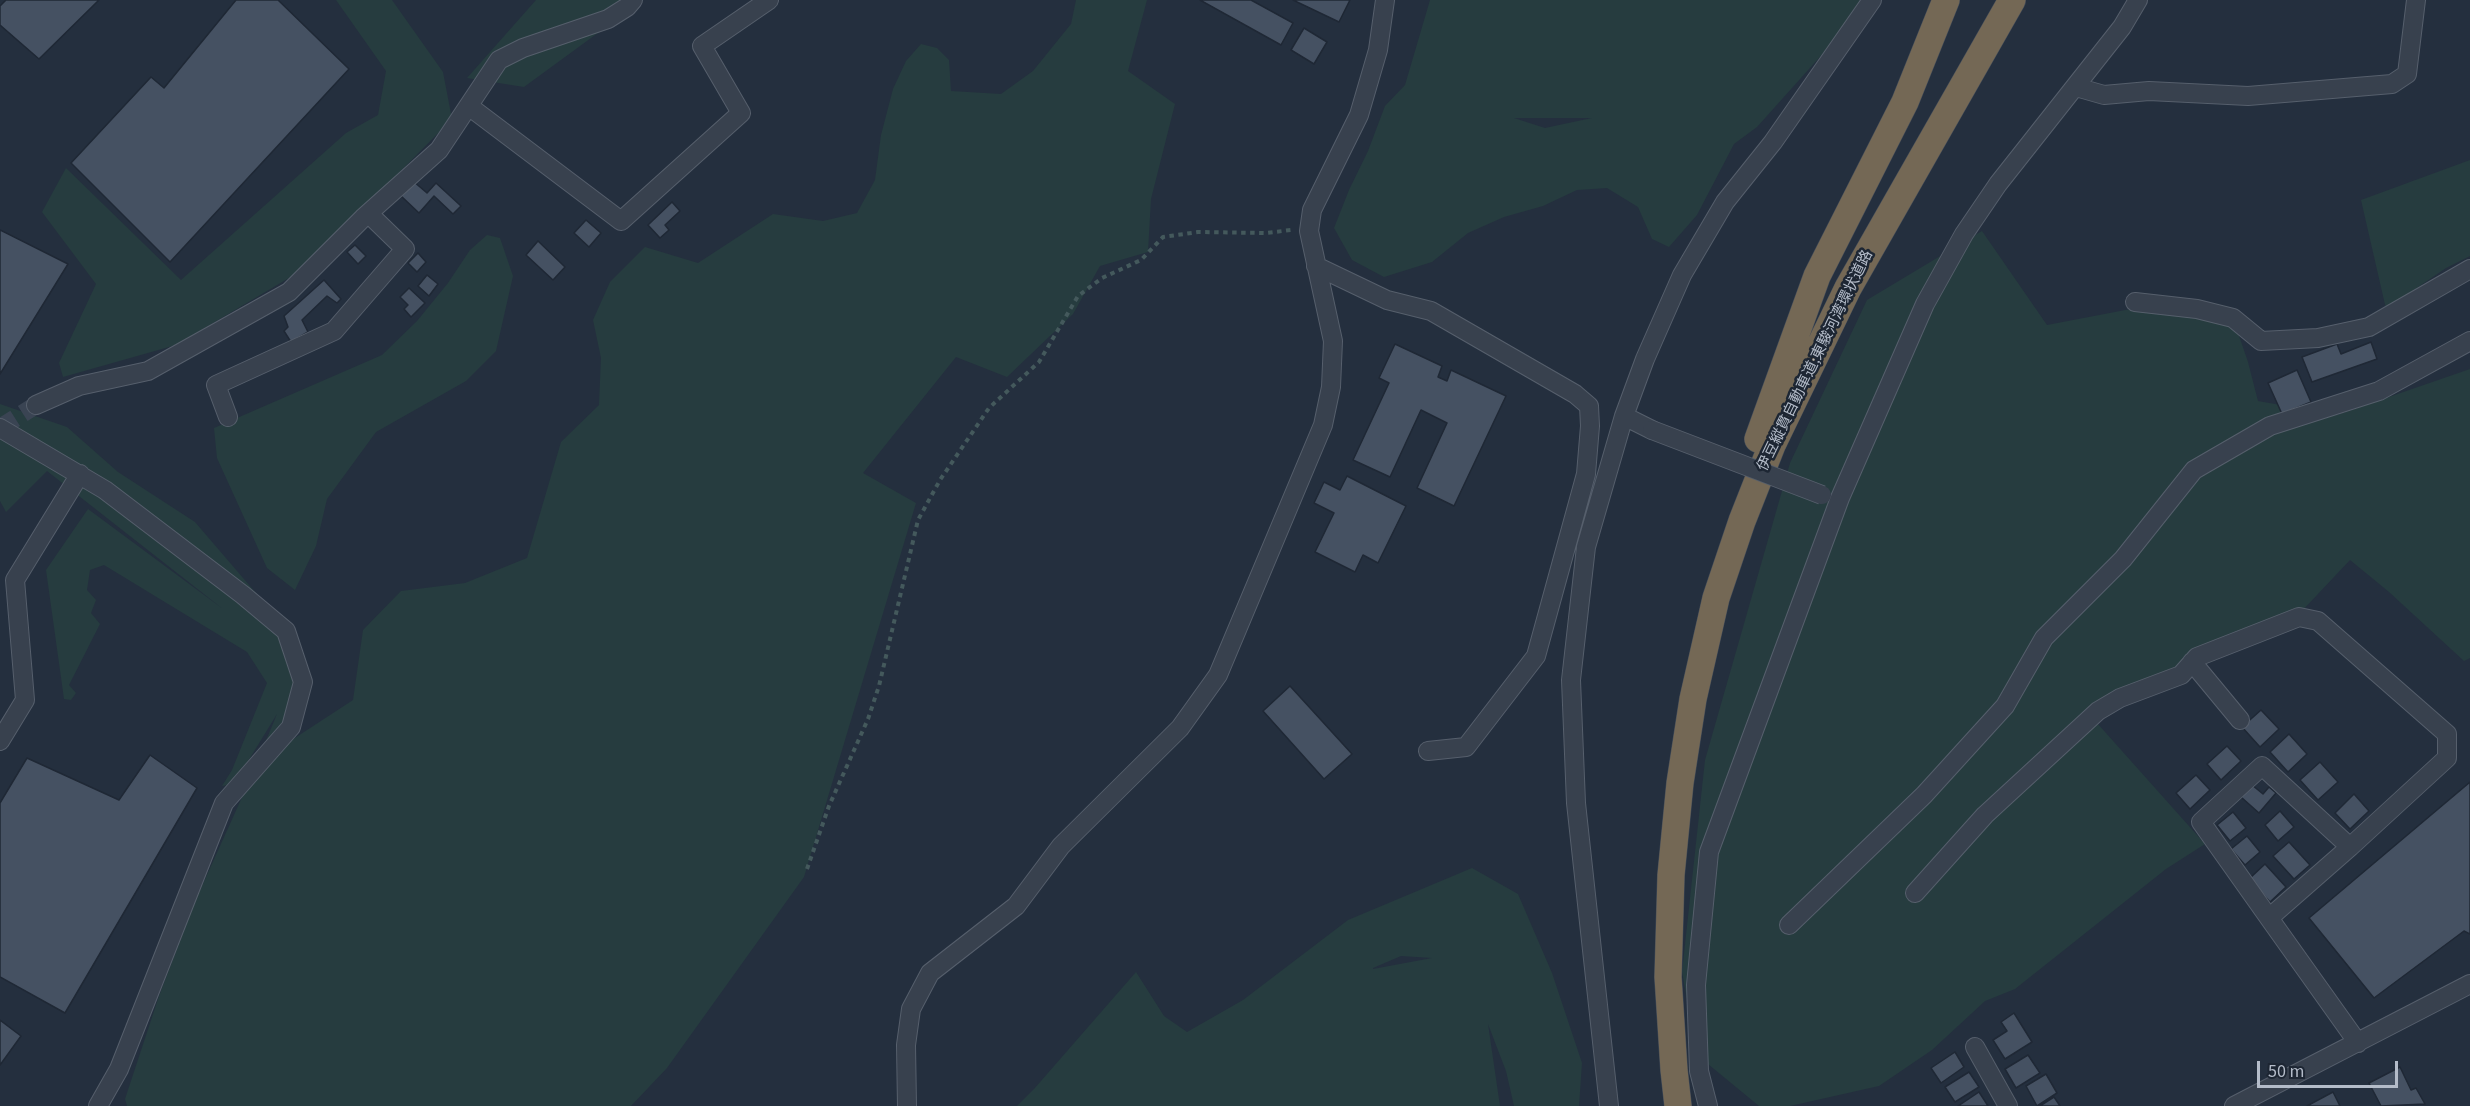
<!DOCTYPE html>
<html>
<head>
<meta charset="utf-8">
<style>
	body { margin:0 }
	#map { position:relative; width:2470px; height:1106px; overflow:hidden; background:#242f3e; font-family:"Source Sans 3",sans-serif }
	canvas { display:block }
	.scale { position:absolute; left:2257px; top:1061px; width:141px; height:27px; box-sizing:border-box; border:3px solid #b4bcc9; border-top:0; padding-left:8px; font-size:18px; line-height:21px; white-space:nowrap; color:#b4bcc9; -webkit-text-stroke:4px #1d2633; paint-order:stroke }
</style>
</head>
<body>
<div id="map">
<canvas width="2470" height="1106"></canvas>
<div class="scale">50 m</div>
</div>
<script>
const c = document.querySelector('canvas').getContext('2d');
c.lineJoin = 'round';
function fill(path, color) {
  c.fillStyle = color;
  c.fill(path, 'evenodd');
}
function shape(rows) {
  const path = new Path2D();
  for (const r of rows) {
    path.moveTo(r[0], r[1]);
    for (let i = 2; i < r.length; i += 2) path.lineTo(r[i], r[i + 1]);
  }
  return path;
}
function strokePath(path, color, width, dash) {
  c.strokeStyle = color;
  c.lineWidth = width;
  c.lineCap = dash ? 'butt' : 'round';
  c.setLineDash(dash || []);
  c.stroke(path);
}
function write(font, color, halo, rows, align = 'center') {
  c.font = font + ' "Source Sans 3","Noto Sans JP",sans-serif';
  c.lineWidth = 5;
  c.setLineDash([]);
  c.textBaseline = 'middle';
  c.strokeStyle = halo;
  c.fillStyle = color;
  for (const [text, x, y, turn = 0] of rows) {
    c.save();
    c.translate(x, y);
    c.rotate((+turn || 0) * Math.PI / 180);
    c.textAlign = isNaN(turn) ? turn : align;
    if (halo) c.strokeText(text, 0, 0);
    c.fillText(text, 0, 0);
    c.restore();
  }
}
const green = shape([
	[336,0,392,0,443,72,452,119,304,269,176,345,63,377,59,363,96,284,42,212,66,168,181,280,346,133,378,115,386,71],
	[536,0,643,0,524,87,467,78],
	[1076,0,1147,0,1128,71,1175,104,1151,199,1148,252,1100,266,1073,314,1007,377,956,357,863,473,916,503,804,877,667,1068,631,1106,127,1106,125,1099,159,996,197,897,248,784,277,714,234,784,222,786,232,770,267,683,247,652,104,565,90,570,87,590,96,600,91,613,100,624,69,685,76,693,71,700,64,699,46,570,88,509,223,609,47,471,6,512,0,501,0,404,67,427,118,472,195,522,286,628,305,679,278,749,353,700,363,630,401,591,465,583,527,558,561,442,599,405,601,358,593,320,610,282,645,247,698,263,773,214,823,221,857,213,875,180,881,135,893,89,906,61,921,44,937,48,949,60,951,91,1001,94,1033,71,1071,24],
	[1430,0,1860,0,1835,40,1757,127,1734,144,1697,215,1669,247,1652,239,1638,207,1607,188,1577,190,1543,206,1504,217,1468,233,1432,262,1384,277,1352,260,1334,228,1349,190,1368,151,1385,106,1405,85],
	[1514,118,1592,118,1545,128],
	[2470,160,2470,256,2446,268,2386,309,2361,200],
	[1982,231,2047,325,2141,307,2233,318,2248,362,2258,401,2337,415,2470,369,2470,658,2464,661,2389,592,2350,560,2301,612,2089,714,2205,844,2166,869,2015,989,1985,1001,1932,1050,1879,1086,1790,1106,1759,1106,1697,1055,1682,972,1705,760,1790,463,1867,300],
	[487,235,500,238,513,276,496,351,466,381,376,432,327,499,316,546,295,590,267,568,217,458,214,428,382,355,417,321,448,283,470,250],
	[1472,868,1518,894,1552,973,1582,1063,1579,1106,1514,1106,1506,1071,1488,1024,1500,1106,1017,1106,1034,1089,1136,972,1164,1016,1187,1032,1243,1000,1348,920],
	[1401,956,1432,958,1373,969,1373,968]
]);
const building = shape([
	[6,0,99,0,39,59,0,25,0,6,6,0],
	[236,0,278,0,349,69,170,262,71,163,151,77,164,88,236,0],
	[1200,0,1251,0,1293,23,1281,45,1200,0],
	[1293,0,1350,0,1339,22,1293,0],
	[1304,28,1327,42,1314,64,1291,50,1304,28],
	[413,181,427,193,436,183,461,206,453,214,434,196,419,213,400,195,413,181],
	[672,202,680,211,665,225,669,230,660,238,648,225,672,202],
	[586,220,601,233,589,247,574,233,586,220],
	[0,230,68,264,0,374,0,230],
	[538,241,565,267,553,280,526,255,538,241],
	[355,245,366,256,358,264,347,252,355,245],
	[418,253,426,262,417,272,408,263,418,253],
	[427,275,438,284,429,296,418,286,427,275],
	[324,280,341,299,337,303,327,296,302,320,308,332,291,342,284,331,288,327,284,316,324,280],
	[409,288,425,303,411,317,404,309,408,305,400,297,409,288],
	[2371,342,2377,359,2312,382,2302,357,2337,344,2341,354,2371,342],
	[1395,344,1442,366,1438,377,1447,381,1451,370,1506,396,1454,506,1417,488,1447,423,1421,410,1390,477,1353,460,1389,383,1379,378,1395,344],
	[2297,370,2311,402,2282,414,2268,383,2297,370],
	[1347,476,1406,506,1378,563,1363,555,1355,572,1315,552,1334,513,1314,503,1324,482,1340,490,1347,476],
	[1290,686,1352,754,1324,779,1263,711,1290,686],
	[2261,710,2279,729,2260,747,2242,727,2261,710],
	[2289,734,2307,754,2288,772,2270,752,2289,734],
	[2227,746,2241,761,2221,780,2207,764,2227,746],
	[150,755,197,788,65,1013,0,977,0,803,27,758,119,800,150,755],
	[2320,762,2338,782,2318,800,2300,780,2320,762],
	[2196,775,2210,790,2190,809,2176,793,2196,775],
	[2470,782,2470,934,2464,931,2374,998,2309,918,2470,782],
	[2252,785,2263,794,2269,787,2276,793,2259,813,2241,797,2252,785],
	[2354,794,2369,811,2350,829,2335,813,2354,794],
	[2280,811,2294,827,2278,841,2265,825,2280,811],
	[2233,812,2246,828,2230,841,2217,825,2233,812],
	[2247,836,2260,852,2245,865,2231,849,2247,836],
	[2289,842,2310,865,2294,879,2273,856,2289,842],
	[2265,864,2286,887,2270,902,2249,879,2265,864],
	[2014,1013,2032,1042,2005,1059,1993,1040,2007,1031,2001,1022,2014,1013],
	[0,1020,21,1036,0,1065,0,1020],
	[1955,1052,1964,1067,1941,1083,1931,1068,1955,1052],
	[2028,1055,2040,1073,2016,1088,2005,1069,2028,1055],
	[2400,1067,2411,1090,2416,1088,2425,1104,2381,1106,2369,1083,2400,1067],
	[1969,1072,1979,1087,1955,1102,1945,1087,1969,1072],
	[2046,1074,2057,1093,2037,1106,2026,1086,2046,1074],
	[1979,1092,1988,1106,1958,1106,1979,1092],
	[2333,1092,2340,1106,2307,1106,2333,1092],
	[2054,1097,2060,1106,2040,1106,2054,1097]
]);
const minorTunnel = shape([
	[0,428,36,405]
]);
const path = shape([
	[807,869,829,806,868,719,879,686,918,520,940,480,989,408,1039,362,1078,296,1102,278,1141,260,1163,237,1198,232,1266,233,1291,230]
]);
const minor = shape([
	[2076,87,2104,95,2149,91,2248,96,2392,84,2407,74,2416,0],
	[470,107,621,221,741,113,702,46,769,0],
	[1316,266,1387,300,1431,311,1575,394,1589,406,1590,426,1586,474,1536,656,1466,747,1428,751],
	[2135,302,2197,309,2233,318,2261,341,2318,338,2369,327,2470,269],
	[36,405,79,386,148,371,289,292,363,218,439,150,499,60,523,48,608,19,627,7,633,0],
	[1624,416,1652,430],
	[228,417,216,385,334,331,405,249,369,214],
	[0,428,105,490,243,595,286,631,303,682,291,727,224,803,119,1069,98,1106],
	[2192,662,2240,720],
	[0,741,25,700,15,580,80,474],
	[1915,893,1985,815,2098,711,2120,698,2181,675,2197,657,2299,617,2318,621,2447,734,2447,758,2350,847],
	[2269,918,2350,847,2262,766,2201,822,2269,918,2358,1043],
	[1789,925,1924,795,2005,706,2044,638,2123,559,2194,470,2270,426,2379,391,2470,341],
	[1975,1047,2008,1106],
	[907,1106,906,1045,911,1009,930,973,1016,906,1061,846,1180,728,1218,675,1323,425,1331,387,1333,341,1309,231,1312,210,1359,115,1378,50,1385,0],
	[1609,1106,1576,803,1571,680,1586,547,1624,416,1645,359,1682,275,1725,202,1773,142,1872,0],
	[1708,1106,1699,1071,1696,985,1709,852,1840,498,1925,304,1964,234,1998,184,2122,27,2138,0],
	[2234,1106,2470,984]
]);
const highway = shape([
	[1758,439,1817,276,1905,102,1946,0],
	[1678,1106,1674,1070,1668,977,1671,875,1680,783,1693,699,1716,598,1742,521,1772,445,1848,288,2012,0]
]);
const minorBridge = shape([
	[1652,430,1822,495]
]);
const streetNames = [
	["伊豆縦貫自動車道;東駿河湾環状道路",1816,361,-64]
];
fill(green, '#263c3f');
fill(building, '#455162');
strokePath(building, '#1f2835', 1.5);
strokePath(minorTunnel, '#3a4453', 18, [18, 9]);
strokePath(minor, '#565f6c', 20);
strokePath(highway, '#434c59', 28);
strokePath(path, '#44595c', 4, [4.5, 4.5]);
strokePath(minor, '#38414e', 18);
strokePath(highway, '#746855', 27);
strokePath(minorBridge, '#565f6c', 20, []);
strokePath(minorBridge, '#38414e', 18);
write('15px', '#b4bcc9', '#1d2633', streetNames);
</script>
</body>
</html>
